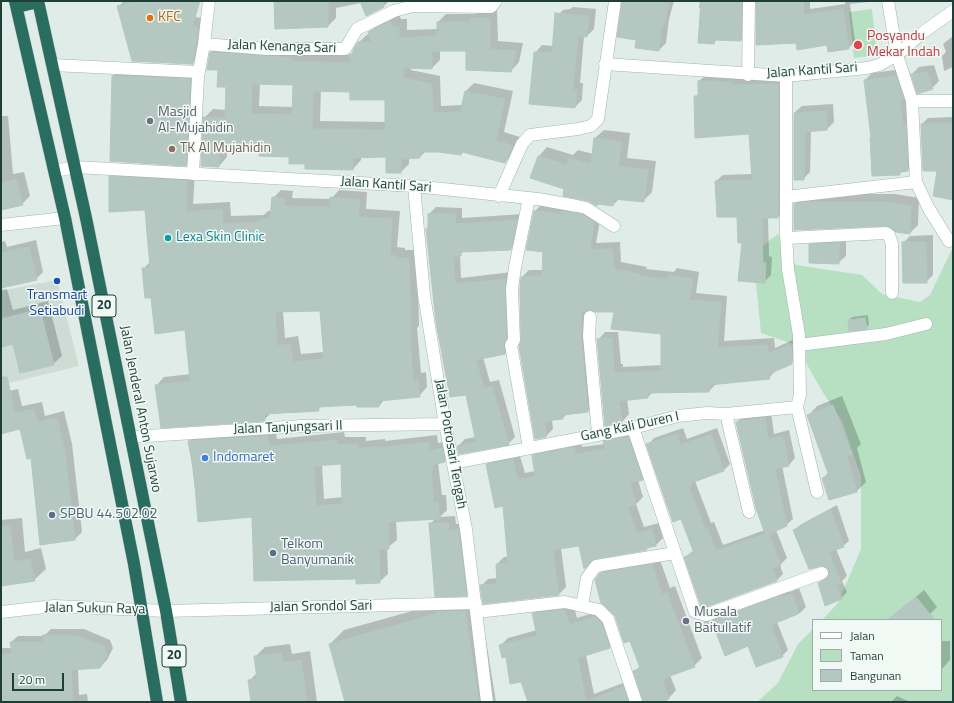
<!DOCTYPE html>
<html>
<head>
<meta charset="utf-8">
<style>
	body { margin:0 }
	#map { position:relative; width:954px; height:703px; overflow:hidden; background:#e0ece7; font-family:"Titillium Web",sans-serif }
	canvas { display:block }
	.frame { position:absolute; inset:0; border:2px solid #1f3e37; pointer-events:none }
	.legend { position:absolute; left:812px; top:619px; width:130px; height:72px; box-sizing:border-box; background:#f1f9f5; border:1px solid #9daea9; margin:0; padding:5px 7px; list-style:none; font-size:12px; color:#1f3e37 }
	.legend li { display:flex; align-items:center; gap:8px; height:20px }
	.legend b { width:20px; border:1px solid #9daea9 }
	.scale { position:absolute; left:12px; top:673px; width:52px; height:18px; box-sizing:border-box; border:2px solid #1f3e37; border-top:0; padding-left:5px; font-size:12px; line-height:14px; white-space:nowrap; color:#1f3e37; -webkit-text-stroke:3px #f1f9f5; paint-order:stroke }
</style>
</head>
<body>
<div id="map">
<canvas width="954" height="703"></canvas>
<div class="frame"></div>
<ul class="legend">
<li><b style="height:5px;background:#fff"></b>Jalan</li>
<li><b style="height:11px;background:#b7e0c3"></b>Taman</li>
<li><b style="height:11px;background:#b5c7c1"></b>Bangunan</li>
</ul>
<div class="scale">20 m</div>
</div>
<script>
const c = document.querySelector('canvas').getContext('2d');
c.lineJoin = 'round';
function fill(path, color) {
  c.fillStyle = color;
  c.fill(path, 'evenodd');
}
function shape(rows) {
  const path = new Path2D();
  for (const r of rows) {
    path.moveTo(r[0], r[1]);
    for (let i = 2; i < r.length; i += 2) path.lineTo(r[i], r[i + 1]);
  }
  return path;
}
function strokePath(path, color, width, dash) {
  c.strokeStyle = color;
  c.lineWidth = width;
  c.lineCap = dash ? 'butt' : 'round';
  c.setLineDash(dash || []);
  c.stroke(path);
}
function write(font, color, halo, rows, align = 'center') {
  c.font = font + ' "Titillium Web",sans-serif';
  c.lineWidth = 3;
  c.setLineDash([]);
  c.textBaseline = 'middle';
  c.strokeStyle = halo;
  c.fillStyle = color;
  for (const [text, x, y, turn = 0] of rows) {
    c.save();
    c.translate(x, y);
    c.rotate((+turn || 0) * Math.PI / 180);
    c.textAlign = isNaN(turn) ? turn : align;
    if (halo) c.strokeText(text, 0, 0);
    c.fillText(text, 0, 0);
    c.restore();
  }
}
const built = shape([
	[57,280,79,366,1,385,1,291]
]);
const green = shape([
	[872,9,877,55,854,58,849,12],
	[778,234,796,265,862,275,882,294,920,302,930,295,953,247,953,702,757,702,778,683,798,644,813,629,813,690,941,690,941,620,822,620,838,603,861,549,861,477,842,421,822,391,796,345,761,333,753,253]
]);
const shadow = shape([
	[124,1,183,1,195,17,207,19,201,54,192,63,119,6],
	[275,1,389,1,384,6,367,15,361,3,336,8,336,18,328,26,276,28],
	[623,1,674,1,669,19,666,43,659,50,637,39],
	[700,1,748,1,747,33,741,40,717,39,714,43,702,9,699,8],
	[757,1,810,1,810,9,845,4,845,1,877,1,850,4,855,41,849,48,797,42],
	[573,7,596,9,594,29,587,36,584,36,580,83,583,83,582,100,575,107,535,53,542,45,553,46,556,17,563,10,570,9],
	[479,10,497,10,498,41,523,43,519,62,511,71,467,50,440,50,440,60,432,68,411,67,411,70,440,76,441,106,463,105,466,91,474,83,513,91,504,132,520,137,513,154,505,162,464,152,461,154,426,151,420,157,409,158,409,164,401,172,387,156,361,157,361,160,353,169,306,163,261,145,227,144,227,157,219,166,204,118,213,109,226,110,227,87,211,52,219,44,299,53,351,55,359,42,368,34,370,34,370,32,378,24,399,14,401,19,407,19,407,30,438,29,438,22,446,14,476,14],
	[260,83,294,84,293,107,259,106],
	[321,90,351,91,386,99,386,122,320,121],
	[953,36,953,67,944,71,942,56,946,52,943,44],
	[934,65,939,81,932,88,912,74,919,67],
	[120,69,197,72,193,158,186,165,113,76],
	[903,69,915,163,908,170,902,171,899,174,872,138,865,80,872,73],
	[706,75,785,78,785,210,778,217,768,217,769,256,772,257,771,275,764,282,743,242,738,216,716,181,723,175,752,174,750,133,696,97,699,93,699,81],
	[833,104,834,122,827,129,811,130,810,172,803,179,794,113,802,106],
	[1,114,1,116,8,116,13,174,24,172,30,196,22,204,1,209],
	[952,117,953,119,953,198,938,170,922,124,928,118],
	[604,130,630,133,627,158,656,161,652,192,643,201,620,198,613,205,599,203,597,205,565,189,531,178,539,156,547,147,573,155,578,150,593,154,595,138],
	[118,169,195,173,193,204,230,202,231,216,264,215,268,211,271,211,273,198,281,190,293,191,292,198,331,199,339,190,367,192,366,209,400,211,397,247,405,248,405,250,417,250,419,326,417,328,421,373,426,372,427,387,419,396,385,399,379,406,358,403,322,406,318,410,272,412,264,420,156,386,164,377,191,374,186,329,151,297,143,269,150,262,146,209,110,177],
	[321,310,324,352,301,354,298,336,285,338,283,311],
	[817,194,895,194,919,198,918,225,910,233,886,224,795,204,803,196],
	[542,204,601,215,596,243,620,242,621,262,647,267,646,269,674,272,677,268,699,272,696,293,727,296,724,341,774,338,775,348,797,338,799,356,791,363,776,370,769,378,716,384,709,391,653,392,648,397,627,399,629,414,622,422,598,340,605,332,618,332,621,364,623,364,623,367,662,365,662,334,615,311,587,309,588,333,595,404,588,411,567,414,563,418,552,419,553,429,546,436,522,340,522,277,529,270,543,270,544,251,535,211],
	[436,207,462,208,462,218,523,214,517,242,510,249,464,251,460,255,461,278,512,272,511,347,505,354,483,357,490,382,499,380,515,437,508,444,458,446,465,439,476,437,427,229,429,227,429,214],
	[933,235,933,275,926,282,903,243,910,236],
	[846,236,846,256,838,263,810,245,817,238],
	[36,240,43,272,36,279,1,287,1,242,5,241,7,247],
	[7,289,13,310,48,301,62,356,53,364,14,343,1,346,1,290],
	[868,315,869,325,866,328,849,320,852,317],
	[18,389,22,406,42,402,45,416,64,411,72,444,82,532,75,539,31,457,21,428,1,393],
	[842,396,861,444,857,448,866,482,857,491,823,478,829,472,808,416,817,406],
	[771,412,774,434,789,430,795,458,789,465,782,466,793,519,786,525,776,530,787,558,780,565,783,574,777,580,706,606,685,557,694,550,682,518,648,445,654,438,683,428,687,439,717,428,730,464,723,471,695,481,711,523,714,522,723,545,765,530,737,422,743,416],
	[275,428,277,439,344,432,345,437,366,437,366,441,385,439,385,441,437,435,438,443,450,441,453,453,445,461,438,463,442,495,446,495,447,510,440,517,455,516,456,524,464,524,473,588,466,595,430,524,436,518,396,520,397,540,387,548,388,574,379,582,357,578,253,516,199,521,189,441,197,433],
	[342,463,343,497,324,499,322,464],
	[635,430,649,472,642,479,638,480,643,497,636,504,644,527,659,523,663,538,656,545,646,549,580,545,561,548,566,587,559,594,484,603,481,586,488,579,498,578,497,564,504,557,508,557,504,505,487,465,494,458,519,453,525,473,535,471,533,456,540,449,581,441,582,447,605,444,605,442,612,435],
	[837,505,849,541,843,546,836,549,847,576,842,581,847,592,841,598,819,583,829,575,830,570,794,531,800,525],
	[22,518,25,552,41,548,46,569,34,580,1,584,1,520],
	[659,557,670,588,675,586,702,658,694,666,670,675,676,690,669,698,659,702,529,702,522,681,500,646,508,638,537,630,533,614,541,606,573,603,577,618,603,610,617,639,609,647,586,655,594,694,631,680,638,700,645,701,635,671,640,666,601,574,609,566],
	[799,588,806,607,800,613,777,622,788,650,782,656,749,645,713,621,705,623,712,616,789,590,790,592],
	[924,590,937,607,930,614,923,620,888,620],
	[479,597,496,702,346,702,330,644,344,630,448,601],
	[51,629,84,629,110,640,113,648,107,660,100,667,78,669,79,695,87,694,88,702,1,702,1,648,12,648,11,642,18,636,44,636],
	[941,641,950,641,950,660,943,668,941,668],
	[290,644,292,654,310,651,317,702,252,702,249,681,257,673,255,657,265,647],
	[897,696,910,702,891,702]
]);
const building = shape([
	[137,1,200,1,192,27,198,28,193,64,132,61,117,6,137,1],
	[274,1,328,1,328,27,275,29,274,1],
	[360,1,382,1,384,7,366,16,360,1],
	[622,1,658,1,669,3,664,25,662,25,659,51,635,48,636,40,617,37,622,1],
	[701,1,742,1,741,41,715,40,714,44,698,43,701,1],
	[756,1,803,1,804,15,843,9,849,49,828,52,827,45,797,50,796,43,756,45,756,1],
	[555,13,589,16,587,37,578,36,573,90,577,90,575,108,529,104,534,52,552,53,555,13],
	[470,18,490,18,490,49,516,51,511,72,466,70,466,51,432,51,432,69,404,68,403,78,432,84,433,113,460,112,465,91,505,99,496,140,513,146,505,163,462,152,461,155,438,152,420,152,420,158,401,159,401,173,386,173,386,157,353,158,353,170,305,169,305,164,289,164,289,157,259,156,260,146,220,145,219,167,201,166,203,117,225,118,226,87,217,87,218,70,207,70,210,52,292,58,292,61,350,63,350,54,353,54,353,50,358,42,372,42,368,32,390,21,393,27,399,27,399,38,437,36,437,22,470,22,470,18],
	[252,84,293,85,292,115,251,114,252,84],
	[313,91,350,92,350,100,385,100,385,130,312,129,313,91],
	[927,72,933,89,917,94,911,74,927,72],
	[112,76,190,79,186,166,110,161,112,76],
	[896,76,904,99,900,101,903,124,906,124,908,171,900,172,900,175,872,176,870,138,871,138,864,80,896,76],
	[698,81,732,82,732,85,778,84,778,218,762,218,763,263,766,263,765,283,738,281,742,243,738,243,737,217,717,217,715,181,752,180,749,134,695,138,694,96,698,96,698,81],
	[826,111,827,130,805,132,804,180,794,180,794,113,826,111],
	[953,123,953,200,933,196,937,171,923,171,921,124,953,123],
	[594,138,622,142,618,166,648,170,644,202,614,199,613,206,598,204,597,206,588,201,563,196,564,189,530,178,538,156,567,165,568,158,591,164,594,138],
	[109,176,187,181,186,212,222,209,223,224,259,222,259,219,270,218,272,197,285,199,284,206,330,207,330,197,360,200,358,217,392,219,390,255,397,256,397,258,409,258,411,335,410,335,413,381,418,380,420,397,379,401,379,407,357,407,357,405,318,407,319,411,264,414,265,421,161,428,155,385,190,381,185,330,155,334,151,298,145,298,142,268,150,268,145,210,109,212,109,176],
	[320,311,324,359,293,362,290,344,277,346,275,312,320,311],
	[16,179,23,205,1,210,1,183,16,179],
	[808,202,886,202,911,206,910,234,896,232,886,226,794,230,794,204,808,202],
	[534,211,561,214,561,211,576,213,583,215,594,222,590,250,613,249,614,269,640,274,640,276,668,279,669,275,693,279,689,300,721,302,717,348,767,345,768,354,789,345,792,350,792,364,769,374,770,379,709,385,709,392,648,393,648,398,619,401,622,422,605,426,597,339,612,338,614,371,616,371,616,373,661,371,661,334,611,329,614,312,595,312,590,310,581,312,581,340,588,412,563,415,563,419,545,421,546,437,535,439,519,346,521,340,520,289,521,277,542,276,543,252,526,250,534,211],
	[428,214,456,214,455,224,517,220,511,250,461,252,461,256,453,257,455,284,506,279,505,289,506,338,504,346,505,354,476,360,484,388,492,386,509,445,459,454,457,446,476,442,466,395,450,397,436,322,426,229,428,228,428,214],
	[902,242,926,242,927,283,903,283,902,242],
	[839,243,839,264,809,263,809,244,839,243],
	[29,247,37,280,1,288,1,253,29,247],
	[40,309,54,365,20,373,13,344,1,347,1,319,40,309],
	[865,318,867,329,849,331,848,320,865,318],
	[1,377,7,377,15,413,34,409,38,422,57,418,65,452,75,540,40,545,31,458,27,459,20,429,1,434,1,377],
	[833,405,852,454,847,456,857,492,829,500,822,478,829,476,807,415,833,405],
	[765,418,768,439,783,436,789,466,775,469,787,526,769,534,781,565,773,568,777,581,706,607,701,606,684,557,694,553,681,519,673,522,646,444,677,434,680,445,711,434,724,471,691,483,692,486,689,487,705,529,707,528,716,551,765,534,756,508,736,422,765,418],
	[267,436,269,446,337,440,337,445,358,444,358,448,377,447,377,448,429,442,430,451,442,448,445,462,432,465,433,470,431,470,434,503,438,502,440,519,388,522,389,549,379,549,380,583,356,584,356,579,254,581,252,517,198,522,194,472,188,441,267,436],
	[341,464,342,504,316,506,314,466,341,464],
	[628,437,643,480,630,483,636,505,628,507,637,533,652,529,656,546,646,548,647,550,595,559,584,569,579,546,553,550,559,595,483,604,480,585,497,584,496,564,508,563,503,506,495,508,486,464,513,459,518,480,535,476,532,455,574,447,575,454,605,449,603,441,628,437],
	[831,510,844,547,829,552,841,583,836,585,842,599,825,606,818,583,827,578,829,570,823,566,809,569,793,530,831,510],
	[429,523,449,523,449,531,458,530,467,596,435,597,429,523],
	[10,526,14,562,30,559,35,581,1,586,1,527,10,526],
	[652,564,662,595,667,593,695,667,662,679,669,699,662,702,643,702,633,671,640,668,630,641,624,643,615,616,601,603,595,580,600,573,652,564],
	[792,594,798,609,798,614,771,625,783,657,756,667,748,646,725,656,712,622,705,625,704,622,783,595,783,597,792,594],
	[916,597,935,620,887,620,916,597],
	[565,610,569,625,595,617,601,623,610,648,578,658,586,702,528,702,521,682,510,684,506,657,502,658,499,645,537,636,532,613,565,610],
	[465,611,479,702,345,702,329,644,436,614,436,612,465,611],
	[43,635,76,636,104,646,107,656,100,668,71,670,73,702,1,702,1,654,12,654,10,642,43,642,43,635],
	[281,653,283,663,301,660,307,702,251,702,248,680,257,679,254,656,281,653],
	[623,687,628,702,587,702,587,701,623,687]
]);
const street = shape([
	[204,44,209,1],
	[605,64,786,76,867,68,879,65,897,55,922,33,953,11],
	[52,65,198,72],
	[748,75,749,1],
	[912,101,953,101],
	[55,171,75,167,414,186,538,199,577,206,586,208,614,226],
	[193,174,198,77,204,44,267,49,345,49,357,29,394,11,413,6,491,7,496,1],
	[916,182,929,209,949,241],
	[414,186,424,295,445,424,466,529,487,702],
	[499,196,522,144,530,135,578,129,591,126,598,119,615,1],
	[786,197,916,182,912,101,897,55,888,1],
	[529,198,515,267,512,289,514,340,511,345,529,448],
	[1,225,65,218],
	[787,238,886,233,889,235,892,244,892,293],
	[590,317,589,336,598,434],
	[799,345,886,334,926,324],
	[797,407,817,492],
	[726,414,749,512],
	[633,428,695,612,706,615,822,573],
	[131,437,302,426,445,424],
	[453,463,633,428,678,416,707,413,726,414,797,407,800,395,799,335,788,269,786,234,786,76],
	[582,605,587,578,596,566,675,553],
	[166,611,476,603],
	[477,612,565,602,599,610,608,619,636,702]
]);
const secondary = shape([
	[1,612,54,606,166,611]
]);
const highway = shape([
	[15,1,65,218,134,564,157,702],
	[38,1,86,218,166,611,181,702],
	[17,7,38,2]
]);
const markers = [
	[150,18,4,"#e8710a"],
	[858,45,5,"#e0444e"],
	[150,121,4,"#6b7280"],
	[172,149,4,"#8d6e63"],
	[168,238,4,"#0f9aa8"],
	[57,281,4,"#1a4fb4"],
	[205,458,4,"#3f7fe0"],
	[52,515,4,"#5c6f8a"],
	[273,553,4,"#5c6f8a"],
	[686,621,4,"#6b7280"]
];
const shields = [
	[104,306,24],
	[174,656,24]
];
const shieldNames = [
	["20",104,306],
	["20",174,656]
];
const foodNames = [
	["KFC",158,18]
];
const healthNames = [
	["Posyandu",867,37],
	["Mekar Indah",867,53]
];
const streetNames = [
	["Jalan Kenanga Sari",282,47,2],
	["Jalan Kantil Sari",812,71,-4],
	["Jalan Kantil Sari",386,185,4],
	["Jalan Jenderal Anton Sujarwo",140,409,79],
	["Gang Kali Duren I",630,427,-12],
	["Jalan Tanjungsari II",288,428,-2],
	["Jalan Potrosari Tengah",450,444,80],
	["Jalan Srondol Sari",321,607,-1],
	["Jalan Sukun Raya",95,609,1]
];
const worshipNames = [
	["Masjid",158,113],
	["Al-Mujahidin",158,129],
	["Musala",694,613],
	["Baitullatif",694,629]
];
const educationNames = [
	["TK Al Mujahidin",180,149]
];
const cultureNames = [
	["Lexa Skin Clinic",176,238]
];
const transitNames = [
	["Transmart",57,296],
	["Setiabudi",57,312]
];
const shopNames = [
	["Indomaret",213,458]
];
const serviceNames = [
	["SPBU 44.502.02",60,515],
	["Telkom",281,545],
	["Banyumanik",281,561]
];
fill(built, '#cedcd6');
fill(green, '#b7e0c3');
fill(shadow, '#0003');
fill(building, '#b5c7c1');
strokePath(building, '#b2c7bf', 1);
strokePath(street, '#a2b4af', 13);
strokePath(secondary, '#9eb9b0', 13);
strokePath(highway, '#c0c9c7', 13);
strokePath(street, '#fff', 12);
strokePath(secondary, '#fff', 12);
strokePath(highway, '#296d61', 12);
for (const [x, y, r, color] of markers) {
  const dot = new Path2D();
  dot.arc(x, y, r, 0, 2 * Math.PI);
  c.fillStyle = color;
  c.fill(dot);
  strokePath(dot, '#f1f9f5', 1.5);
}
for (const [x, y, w] of shields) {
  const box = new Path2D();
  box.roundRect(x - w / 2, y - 11, w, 22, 3);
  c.fillStyle = '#f1f9f5';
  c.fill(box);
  strokePath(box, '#1f3e37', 1);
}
write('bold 13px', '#1f3e37', null, shieldNames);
write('14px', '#c56008', '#f1f9f5', foodNames, 'left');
write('14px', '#be3a42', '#f1f9f5', healthNames, 'left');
write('14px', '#1f3e37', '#f1f9f5', streetNames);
write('14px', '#5b616d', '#f1f9f5', worshipNames, 'left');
write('14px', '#785e54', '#f1f9f5', educationNames, 'left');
write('14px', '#0d838f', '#f1f9f5', cultureNames, 'left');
write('14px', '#164399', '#f1f9f5', transitNames);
write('14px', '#366cbe', '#f1f9f5', shopNames, 'left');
write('14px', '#4e5e75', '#f1f9f5', serviceNames, 'left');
</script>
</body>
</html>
